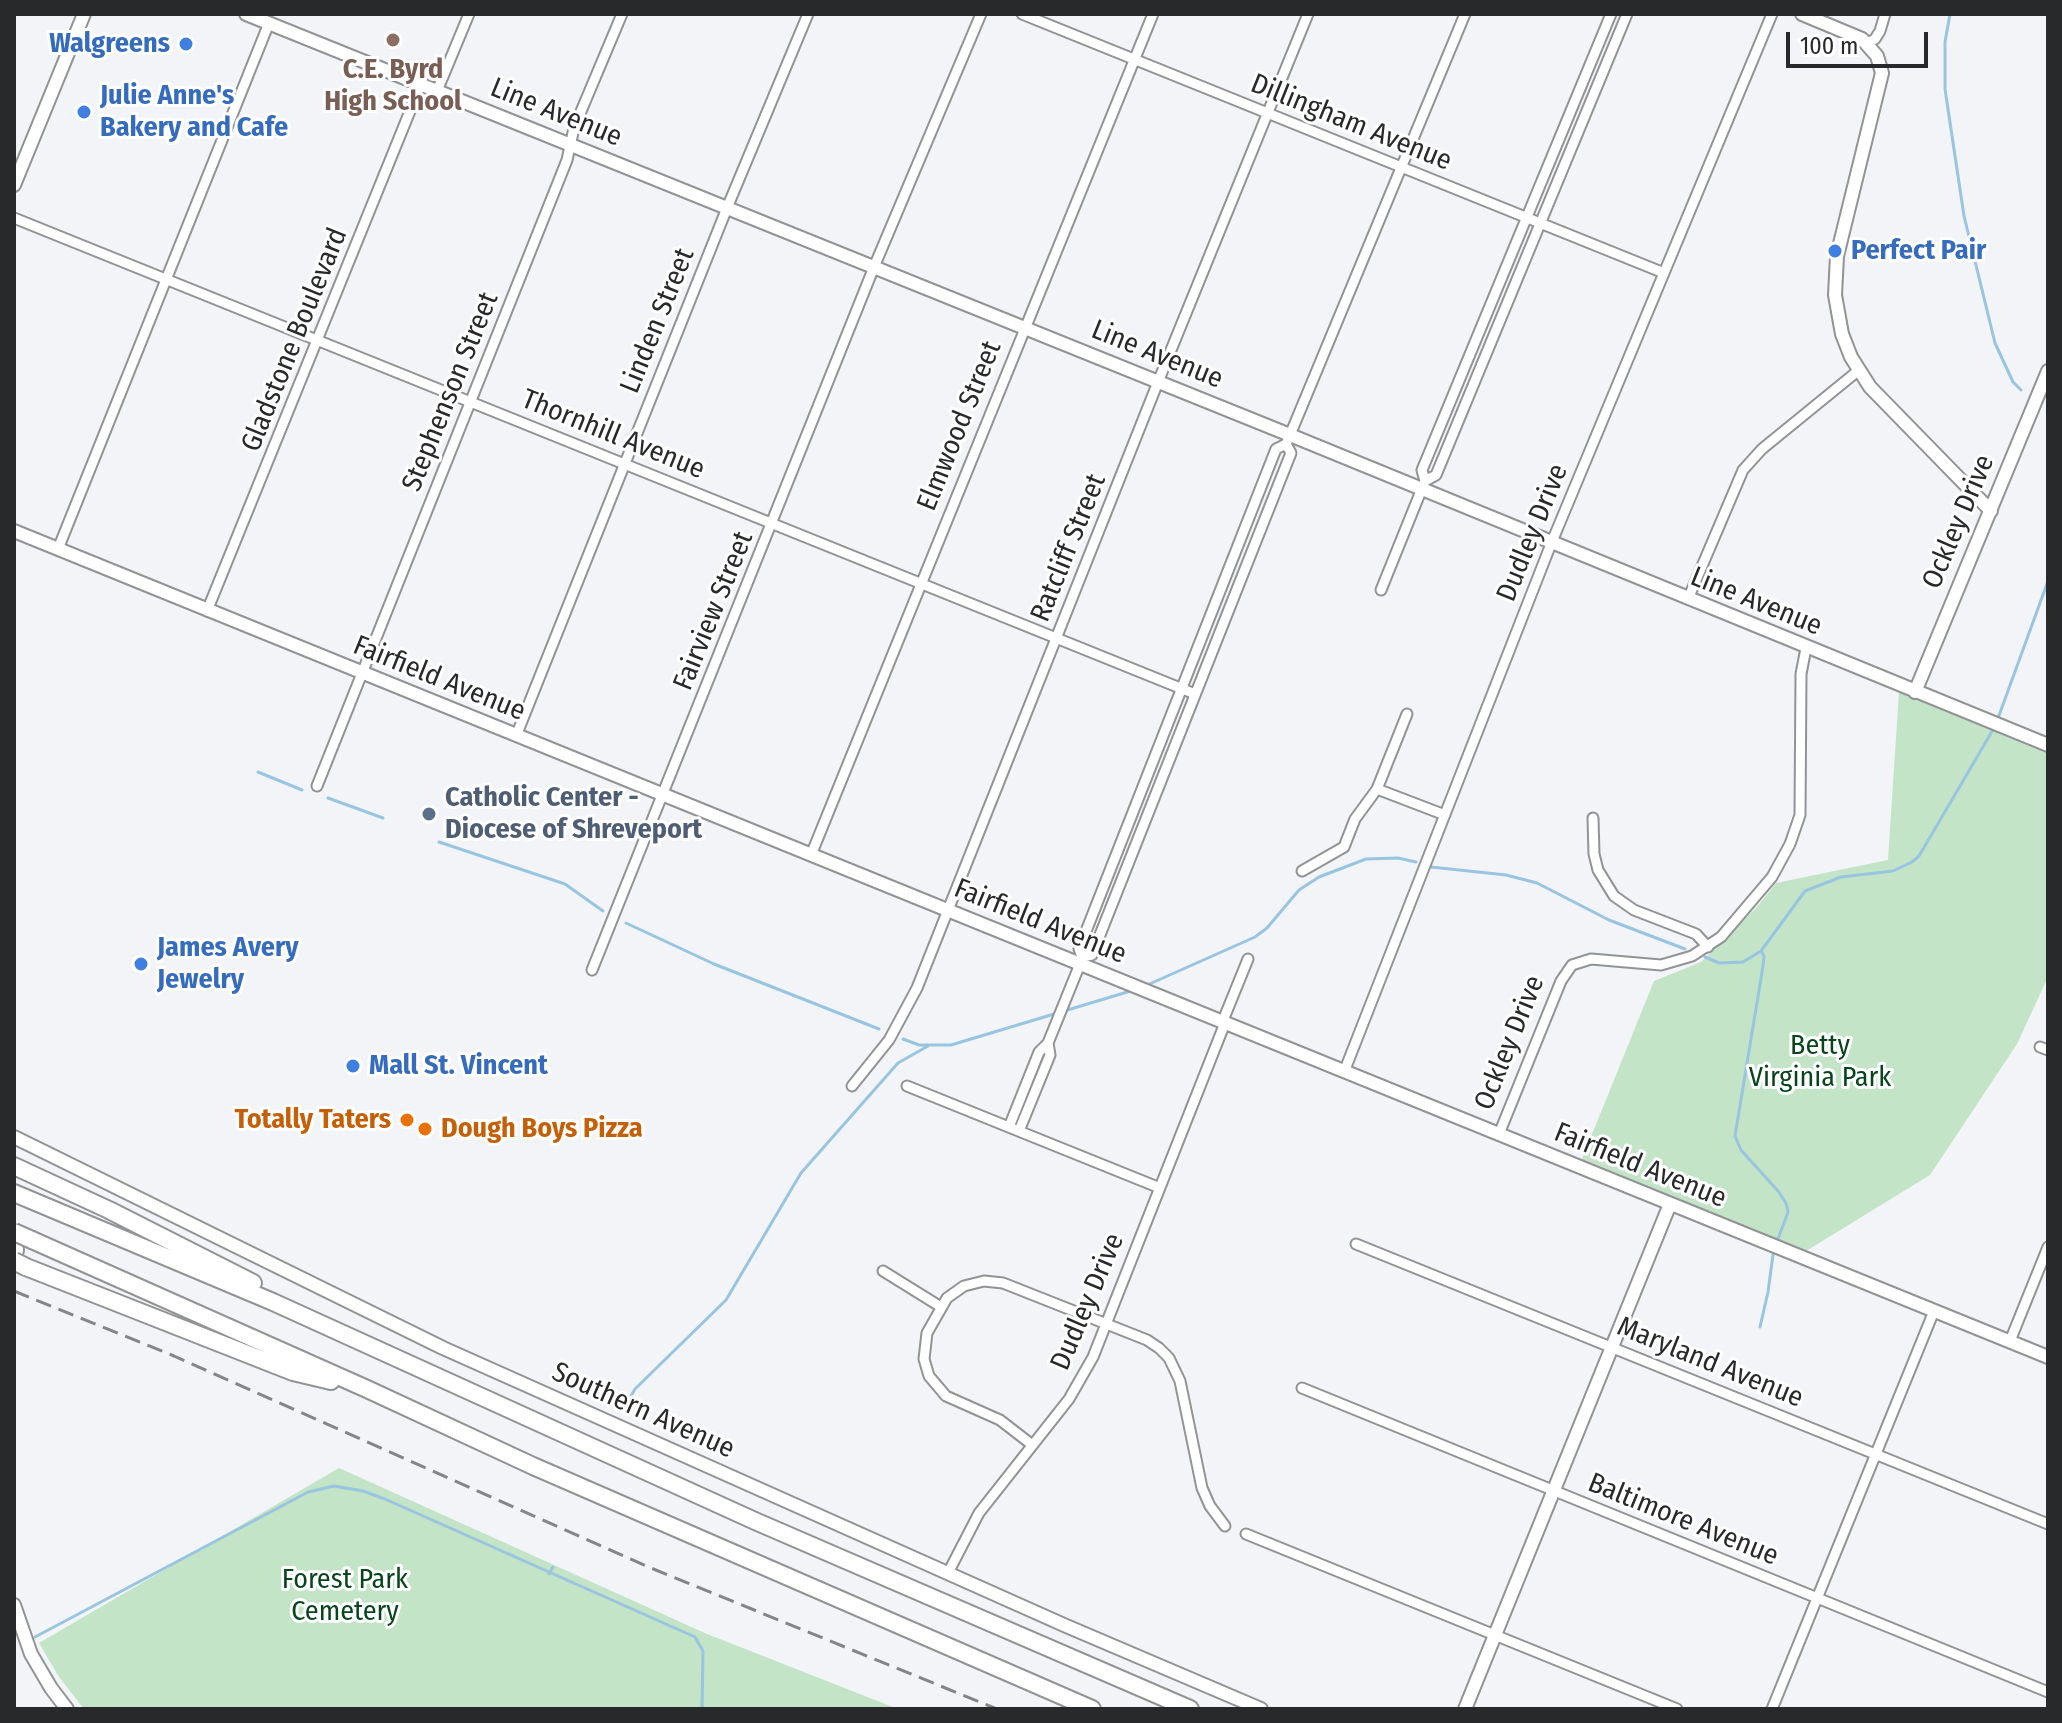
<!DOCTYPE html>
<html>
<head>
<meta charset="utf-8">
<style>
	body { margin:0 }
	#map { position:relative; width:2062px; height:1723px; overflow:hidden; background:#f2f4f7; font-family:"Fira Sans Condensed",sans-serif }
	canvas { display:block }
	.frame { position:absolute; inset:0; border:16px solid #28292a; pointer-events:none }
	.scale { position:absolute; left:1786px; top:32px; width:142px; height:36px; box-sizing:border-box; border:4px solid #28292a; border-top:0; padding-left:10px; font-size:24px; line-height:28px; white-space:nowrap; color:#28292a; -webkit-text-stroke:6px #fff; paint-order:stroke }
</style>
</head>
<body>
<div id="map">
<canvas width="2062" height="1723"></canvas>
<div class="frame"></div>
<div class="scale">100 m</div>
</div>
<script>
const c = document.querySelector('canvas').getContext('2d');
c.lineJoin = 'round';
function fill(path, color) {
  c.fillStyle = color;
  c.fill(path, 'evenodd');
}
function shape(rows) {
  const path = new Path2D();
  for (const r of rows) {
    path.moveTo(r[0], r[1]);
    for (let i = 2; i < r.length; i += 2) path.lineTo(r[i], r[i + 1]);
  }
  return path;
}
function strokePath(path, color, width, dash) {
  c.strokeStyle = color;
  c.lineWidth = width;
  c.lineCap = dash ? 'butt' : 'round';
  c.setLineDash(dash || []);
  c.stroke(path);
}
function write(font, color, halo, rows, align = 'center') {
  c.font = font + ' "Fira Sans Condensed",sans-serif';
  c.lineWidth = 6;
  c.setLineDash([]);
  c.textBaseline = 'middle';
  c.strokeStyle = halo;
  c.fillStyle = color;
  for (const [text, x, y, turn = 0] of rows) {
    c.save();
    c.translate(x, y);
    c.rotate((+turn || 0) * Math.PI / 180);
    c.textAlign = isNaN(turn) ? turn : align;
    if (halo) c.strokeText(text, 0, 0);
    c.fillText(text, 0, 0);
    c.restore();
  }
}
const green = shape([
	[1899,692,2048,754,2048,977,2017,1044,1930,1175,1806,1251,1582,1159,1654,981,1701,962,1757,907,1776,883,1888,860],
	[339,1468,707,1634,898,1709,84,1709,59,1677,39,1643]
]);
const stream = shape([
	[1950,14,1945,42,1945,89,1964,216,1995,343,2013,382,2021,390],
	[1997,721,2048,581],
	[258,772,302,790],
	[328,798,383,818],
	[439,842,565,884,603,911],
	[1431,867,1506,875,1537,883,1609,920,1685,949],
	[626,923,714,964,879,1029],
	[1761,951,1764,956,1763,966,1735,1136,1741,1150,1778,1191,1786,1203,1788,1212,1778,1239],
	[1705,957,1719,963,1743,962,1761,951,1805,891,1841,877,1893,871,1912,862,1919,856,1994,728],
	[1145,986,1255,937,1267,928,1299,890,1319,877,1366,859,1398,858,1416,862],
	[903,1039,919,1045,951,1045,1134,990],
	[1760,1327,1768,1292,1773,1255],
	[623,1410,635,1389,726,1300,801,1173,898,1063,928,1046],
	[549,1574,553,1567],
	[35,1637,308,1492,334,1486,363,1491,385,1499,695,1637,703,1651,702,1709]
]);
const street = shape([
	[1022,14,1664,273],
	[1867,43,1875,39,1880,31,1885,14],
	[437,91,469,14],
	[14,218,1195,694],
	[1425,481,1422,470,1611,14],
	[58,549,269,23],
	[1381,590,1425,481,1436,475,1627,14],
	[1688,599,1743,470,1762,449,1859,370],
	[207,611,421,84],
	[516,736,727,208,808,14],
	[317,786,567,160,574,128,622,14],
	[1377,789,1445,815],
	[1593,818,1594,854,1598,870,1614,896,1634,910,1696,934,1708,947],
	[811,855,1153,14],
	[1302,871,1344,847,1355,819,1377,789,1407,714],
	[1082,957,1092,955,1291,453,1286,444],
	[592,970,874,267,981,14],
	[1222,1023,1248,959],
	[2040,1047,2048,1050],
	[1344,1072,1551,544,1772,14],
	[852,1086,889,1040,917,988,1158,382,1308,14],
	[907,1086,1160,1188],
	[1009,1127,1039,1052,1048,1043,1080,964,1082,957,1079,949,1276,449,1286,444,1290,435,1465,14],
	[1019,1131,1050,1055,1048,1043],
	[1499,1134,1561,981,1572,965,1591,959,1661,965,1692,956,1721,937,1772,877,1790,844,1800,815,1801,674,1806,648],
	[1356,1244,2048,1524],
	[883,1271,941,1307],
	[2010,1341,2048,1247],
	[1302,1388,2048,1692],
	[1031,1444,1000,1420,946,1396,929,1376,924,1359,927,1333,947,1298,964,1286,984,1281,1003,1283,1147,1340,1159,1348,1169,1358,1180,1381,1202,1488,1210,1506,1225,1526],
	[1246,1534,1677,1709],
	[948,1573,979,1513,1069,1399,1093,1357,1225,1023],
	[1772,1709,1934,1311]
]);
const secondary = shape([
	[246,14,1290,435,2048,745],
	[1802,14,1862,39,1877,56,1882,73,1837,256,1835,295,1842,334,1851,357,1870,387,1991,511],
	[14,185,84,14],
	[14,531,2048,1357],
	[1915,692,2048,371],
	[14,1137,443,1348,1064,1625,1261,1709],
	[14,1231,17,1250,14,1264],
	[14,1605,31,1654,51,1688,67,1709],
	[1465,1709,1670,1204]
]);
const highway = shape([
	[14,1166,109,1210,253,1283],
	[14,1193,273,1302,755,1521,1190,1709],
	[32,1240,367,1389,533,1466,1092,1709],
	[26,1267,293,1372,331,1381]
]);
const rail = shape([
	[14,1291,174,1356,651,1568,997,1709]
]);
const highwayBridge = shape([
	[14,1232,32,1240],
	[14,1261,26,1267]
]);
const markers = [
	[393,40,8,"#8d6e63"],
	[186,44,8,"#3f7fe0"],
	[84,112,8,"#3f7fe0"],
	[1835,251,8,"#3f7fe0"],
	[429,814,8,"#5c6f8a"],
	[141,964,8,"#3f7fe0"],
	[353,1066,8,"#3f7fe0"],
	[407,1120,8,"#e8710a"],
	[425,1129,8,"#e8710a"]
];
const shopNames = [
	["Walgreens",170,44,"right"],
	["Julie Anne's",100,96],
	["Bakery and Cafe",100,128],
	["Perfect Pair",1851,251],
	["James Avery",157,948],
	["Jewelry",157,980],
	["Mall St. Vincent",369,1066]
];
const educationNames = [
	["C.E. Byrd",393,70],
	["High School",393,102]
];
const streetNames = [
	["Line Avenue",556,113,22],
	["Dillingham Avenue",1351,123,22],
	["Linden Street",658,321,-68],
	["Gladstone Boulevard",295,340,-68],
	["Line Avenue",1157,355,22],
	["Stephenson Street",451,392,-68],
	["Elmwood Street",960,426,-68],
	["Thornhill Avenue",613,435,22],
	["Ockley Drive",1959,522,-67],
	["Dudley Drive",1533,533,-68],
	["Ratcliff Street",1069,548,-68],
	["Line Avenue",1756,602,22],
	["Fairview Street",714,611,-68],
	["Fairfield Avenue",439,679,22],
	["Fairfield Avenue",1040,922,22],
	["Ockley Drive",1510,1043,-68],
	["Fairfield Avenue",1640,1166,22],
	["Dudley Drive",1088,1302,-67],
	["Maryland Avenue",1710,1363,22],
	["Southern Avenue",643,1411,24],
	["Baltimore Avenue",1683,1520,22]
];
const serviceNames = [
	["Catholic Center -",445,798],
	["Diocese of Shreveport",445,830]
];
const parkNames = [
	["Betty",1820,1046],
	["Virginia Park",1820,1078],
	["Forest Park",345,1580],
	["Cemetery",345,1612]
];
const foodNames = [
	["Totally Taters",391,1120],
	["Dough Boys Pizza",441,1129,"left"]
];
fill(green, '#c3e4c7');
strokePath(stream, '#99c5e0', 3);
strokePath(street, '#919395', 13);
strokePath(secondary, '#919395', 16);
strokePath(highway, '#919395', 20);
strokePath(street, '#fff', 9);
strokePath(secondary, '#fff', 12);
strokePath(highway, '#fff', 16);
strokePath(rail, '#838587', 3, [16, 8]);
strokePath(highwayBridge, '#919395', 20, []);
strokePath(highwayBridge, '#fff', 16);
for (const [x, y, r, color] of markers) {
  const dot = new Path2D();
  dot.arc(x, y, r, 0, 2 * Math.PI);
  c.fillStyle = color;
  c.fill(dot);
  strokePath(dot, '#fff', 3);
}
write('bold 28px', '#366cbe', '#fff', shopNames, 'left');
write('bold 28px', '#785e54', '#fff', educationNames);
write('28px', '#28292a', '#fff', streetNames);
write('bold 28px', '#4e5e75', '#fff', serviceNames, 'left');
write('28px', '#08451c', '#fff', parkNames);
write('bold 28px', '#c56008', '#fff', foodNames, 'right');
</script>
</body>
</html>
